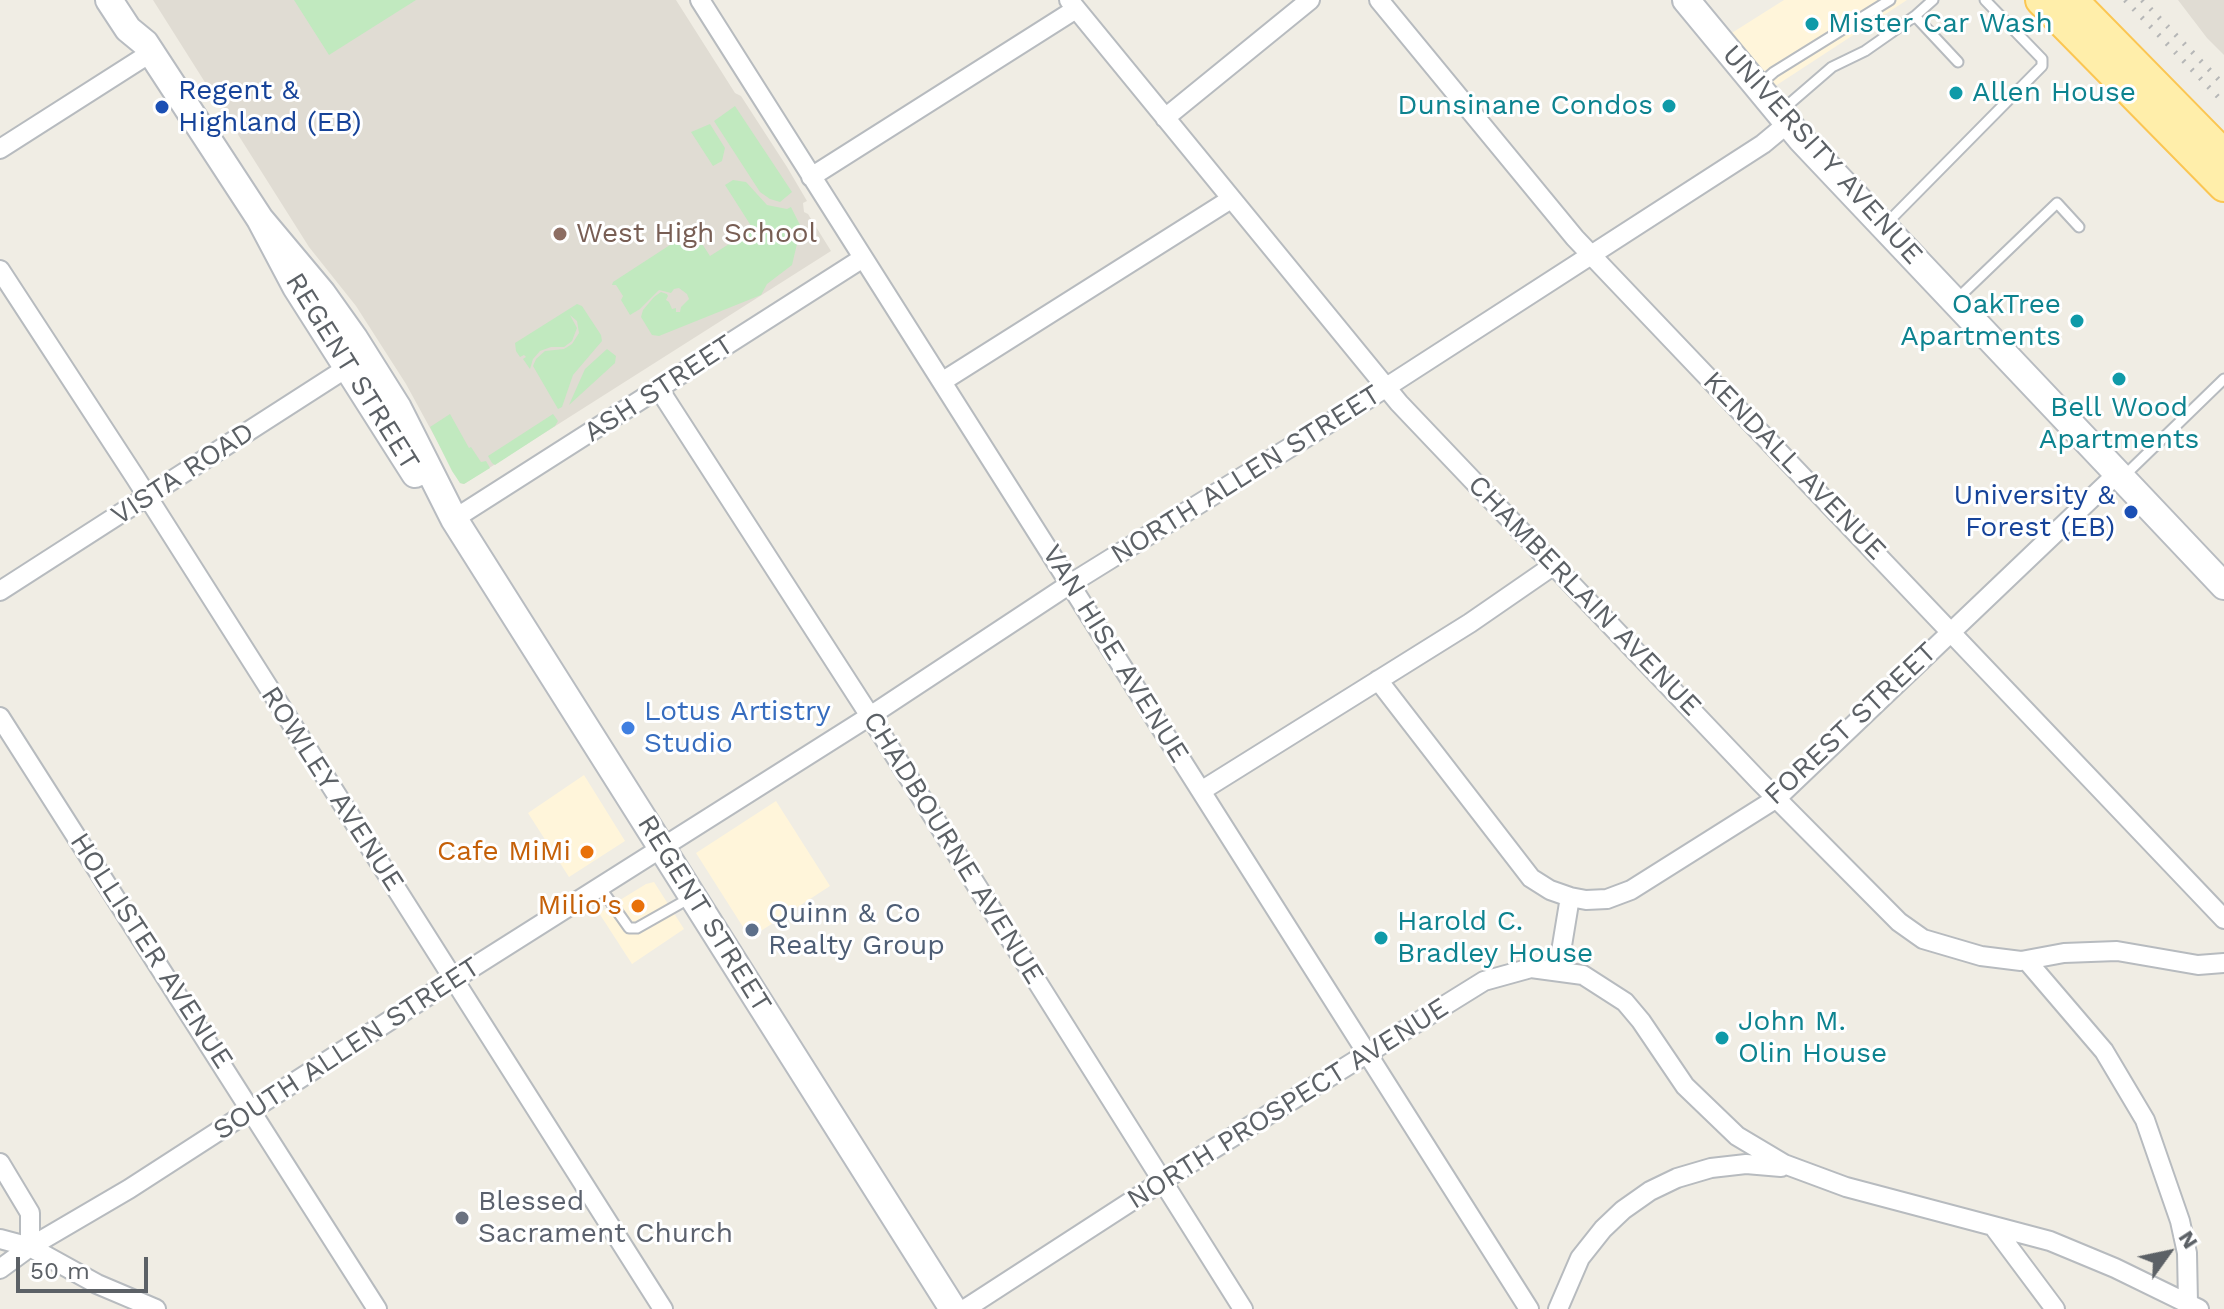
<!DOCTYPE html>
<html>
<head>
<meta charset="utf-8">
<style>
	body { margin:0 }
	#map { position:relative; width:2224px; height:1309px; overflow:hidden; background:#f0ede4; font-family:"Work Sans",sans-serif }
	canvas { display:block }
	.north { position:absolute; left:2128px; top:1213px; width:80px; height:80px; -webkit-text-stroke:6px #fff; paint-order:stroke; rotate:57deg; font-size:22px; font-weight:700; line-height:32px; text-align:center; color:#5c6166 }
	.north::after { content:''; display:block; margin:auto; width:28px; height:36px; background:#5c6166; clip-path:polygon(50% 0,100% 100%,50% 72%,0 100%) }
	.scale { position:absolute; left:16px; top:1257px; width:132px; height:36px; box-sizing:border-box; border:4px solid #5c6166; border-top:0; padding-left:10px; font-size:24px; line-height:28px; white-space:nowrap; color:#5c6166; -webkit-text-stroke:6px #fff; paint-order:stroke }
</style>
</head>
<body>
<div id="map">
<canvas width="2224" height="1309"></canvas>
<div class="north">N</div>
<div class="scale">50 m</div>
</div>
<script>
const c = document.querySelector('canvas').getContext('2d');
c.lineJoin = 'round';
function fill(path, color) {
  c.fillStyle = color;
  c.fill(path, 'evenodd');
}
function shape(rows) {
  const path = new Path2D();
  for (const r of rows) {
    path.moveTo(r[0], r[1]);
    for (let i = 2; i < r.length; i += 2) path.lineTo(r[i], r[i + 1]);
  }
  return path;
}
function strokePath(path, color, width, dash) {
  c.strokeStyle = color;
  c.lineWidth = width;
  c.lineCap = dash ? 'butt' : 'round';
  c.setLineDash(dash || []);
  c.stroke(path);
}
function write(font, color, halo, rows, align = 'center') {
  c.font = font + ' "Work Sans",sans-serif';
  c.lineWidth = 6;
  c.setLineDash([]);
  c.textBaseline = 'middle';
  c.strokeStyle = halo;
  c.fillStyle = color;
  for (const [text, x, y, turn = 0] of rows) {
    c.save();
    c.translate(x, y);
    c.rotate((+turn || 0) * Math.PI / 180);
    c.textAlign = isNaN(turn) ? turn : align;
    if (halo) c.strokeText(text, 0, 0);
    c.fillText(text, 0, 0);
    c.restore();
  }
}
const commercial = shape([
	[1784,0,1907,0,1763,94,1719,41],
	[584,775,625,841,569,877,528,813],
	[776,801,830,886,750,938,696,853],
	[654,882,684,929,632,964,599,913,646,884]
]);
const education = shape([
	[153,0,676,0,735,93,741,96,787,167,807,201,803,203,804,212,808,214,831,251,464,484,460,483,406,384,356,306,309,247],
	[2178,0,2224,0,2224,55,2207,38]
]);
const green = shape([
	[294,0,416,0,329,55],
	[735,106,792,192,780,202,770,199,760,192,714,121],
	[710,124,725,148,722,161,713,166,691,132],
	[733,180,746,182,767,205,787,209,791,207,801,227,792,265,767,284,761,295,659,336,652,335,641,317,643,310,654,297,661,292,667,294,668,296,666,300,669,302,672,309,676,308,676,312,680,312,681,307,689,299,687,294,679,288,674,289,671,293,659,290,640,309,630,315,621,300,623,296,616,285,612,285,613,282,693,230,710,256,753,229,725,185],
	[577,304,582,306,601,335,602,341,573,375,562,407,558,409,533,366,536,359,545,351,564,349,572,344,579,333,577,321,570,315,577,328,572,341,564,347,551,347,540,351,533,359,530,369,523,359,526,357,524,355,520,357,516,351,515,343],
	[607,349,616,356,615,363,569,405,585,369],
	[450,414,469,448,471,447,481,462,486,461,490,468,464,484,460,483,452,471,430,427],
	[553,414,558,421,555,426,495,465,492,463,488,456]
]);
const lane = shape([
	[1915,16,1933,0],
	[1759,85,1774,72,1890,0],
	[1781,111,1832,67,1865,51,1915,16,1958,62],
	[1886,224,2042,66,2042,59,1985,0],
	[1957,299,2057,203,2079,227],
	[2123,477,2224,379],
	[600,887,629,928,637,928,690,898]
]);
const street = shape([
	[700,0,1529,1309],
	[1069,0,1399,403,1759,781,1899,922,1923,939,1981,956,2021,961,2064,953,2117,951,2198,965,2224,963],
	[1379,0,1575,238,2224,919],
	[1165,118,1310,0],
	[0,149,152,52],
	[811,177,1076,9],
	[0,270,135,477,663,1309],
	[943,381,1231,199],
	[659,389,870,716,1243,1309],
	[454,519,863,258],
	[0,591,356,362],
	[1378,680,1531,878,1550,890,1570,897,1586,900,1607,899,1631,890,1777,798,2118,473],
	[0,717,377,1309],
	[1201,791,1470,623,1554,565],
	[2027,961,2104,1051,2145,1120,2180,1221,2187,1253,2188,1303],
	[1558,970,1570,897],
	[0,1163,30,1213,30,1247],
	[1993,1226,2055,1309],
	[0,1239,30,1247,97,1284,156,1309],
	[0,1269,30,1247,129,1189,437,990,870,716,1070,584,1368,399,1763,144,1787,124],
	[965,1309,1181,1169,1484,981,1531,968,1583,975,1625,1002,1641,1021,1685,1086,1737,1136,1784,1164,1846,1187,2050,1241,2115,1268,2199,1309],
	[1558,1309,1580,1258,1603,1229,1623,1210,1650,1191,1677,1178,1711,1168,1746,1164,1781,1167]
]);
const secondary = shape([
	[109,0,128,29,145,43,260,219,296,287,415,474],
	[1686,0,1801,139,2224,586],
	[260,219,322,293,354,338,398,408,454,519,953,1309]
]);
const primary = shape([
	[2041,0,2224,186],
	[2072,0,2224,155]
]);
const rail = shape([
	[2125,0,2224,103],
	[2142,0,2224,85]
]);
const markers = [
	[1812,24,8,"#0f9aa8"],
	[1956,93,8,"#0f9aa8"],
	[1669,106,8,"#0f9aa8"],
	[162,107,8,"#1a4fb4"],
	[560,234,8,"#8d6e63"],
	[2077,321,8,"#0f9aa8"],
	[2119,379,8,"#0f9aa8"],
	[2131,512,8,"#1a4fb4"],
	[628,728,8,"#3f7fe0"],
	[587,852,8,"#e8710a"],
	[638,906,8,"#e8710a"],
	[752,930,8,"#5c6f8a"],
	[1381,938,8,"#0f9aa8"],
	[1722,1038,8,"#0f9aa8"],
	[462,1218,8,"#6b7280"]
];
const cultureNames = [
	["Mister Car Wash",1828,24],
	["Allen House",1972,93],
	["Dunsinane Condos",1653,106,"right"],
	["OakTree",2061,305,"right"],
	["Apartments",2061,337,"right"],
	["Bell Wood",2119,408,"center"],
	["Apartments",2119,440,"center"],
	["Harold C.",1397,922],
	["Bradley House",1397,954],
	["John M.",1738,1022],
	["Olin House",1738,1054]
];
const transitNames = [
	["Regent &",178,91],
	["Highland (EB)",178,123],
	["University &",2115,496,"right"],
	["Forest (EB)",2115,528,"right"]
];
const streetNames = [
	["UNIVERSITY AVENUE",1822,155,48],
	["REGENT STREET",352,372,58],
	["ASH STREET",659,389,-33],
	["KENDALL AVENUE",1794,466,46],
	["VISTA ROAD",183,474,-33],
	["NORTH ALLEN STREET",1246,475,-32],
	["CHAMBERLAIN AVENUE",1584,596,46],
	["VAN HISE AVENUE",1115,654,58],
	["FOREST STREET",1851,724,-43],
	["ROWLEY AVENUE",332,789,57],
	["CHADBOURNE AVENUE",953,848,58],
	["REGENT STREET",704,914,58],
	["HOLLISTER AVENUE",151,951,57],
	["SOUTH ALLEN STREET",347,1049,-33],
	["NORTH PROSPECT AVENUE",1288,1104,-32]
];
const educationNames = [
	["West High School",576,234]
];
const shopNames = [
	["Lotus Artistry",644,712],
	["Studio",644,744]
];
const foodNames = [
	["Cafe MiMi",571,852],
	["Milio's",622,906]
];
const serviceNames = [
	["Quinn & Co",768,914],
	["Realty Group",768,946]
];
const worshipNames = [
	["Blessed",478,1202],
	["Sacrament Church",478,1234]
];
fill(commercial, '#fff5da');
fill(education, '#e0dcd3');
fill(green, '#c1e9bf');
strokePath(lane, '#b7bbbf', 13);
strokePath(street, '#b7bbbf', 22);
strokePath(secondary, '#b8bcc1', 30);
strokePath(primary, '#fbc652', 34);
strokePath(lane, '#fff', 9);
strokePath(street, '#fff', 18);
strokePath(secondary, '#fff', 26);
strokePath(primary, '#fea', 30);
strokePath(rail, '#b6b7b7', 5, [2, 10]);
for (const [x, y, r, color] of markers) {
  const dot = new Path2D();
  dot.arc(x, y, r, 0, 2 * Math.PI);
  c.fillStyle = color;
  c.fill(dot);
  strokePath(dot, '#fff', 3);
}
write('28px', '#0d838f', '#fff', cultureNames, 'left');
write('28px', '#164399', '#fff', transitNames, 'left');
write('28px', '#5c6166', '#fff', streetNames);
write('28px', '#785e54', '#fff', educationNames, 'left');
write('28px', '#366cbe', '#fff', shopNames, 'left');
write('28px', '#c56008', '#fff', foodNames, 'right');
write('28px', '#4e5e75', '#fff', serviceNames, 'left');
write('28px', '#5b616d', '#fff', worshipNames, 'left');
</script>
</body>
</html>
